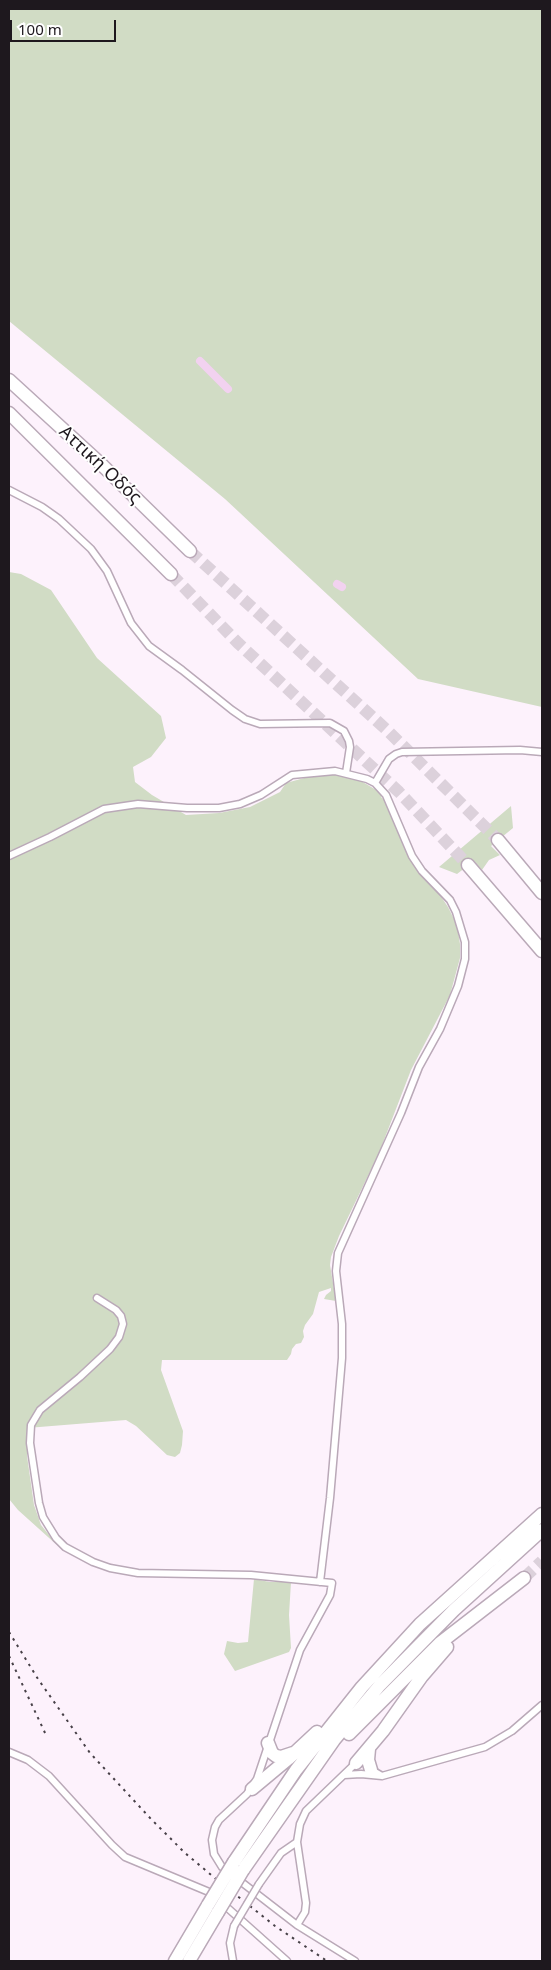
<!DOCTYPE html>
<html>
<head>
<meta charset="utf-8">
<style>
	body { margin:0 }
	#map { position:relative; width:551px; height:1970px; overflow:hidden; background:#fdf2fc; font-family:"Noto Sans",sans-serif }
	canvas { display:block }
	.frame { position:absolute; inset:0; border:10px solid #1e181e; pointer-events:none }
	.scale { position:absolute; left:10px; top:20px; width:106px; height:22px; box-sizing:border-box; border:2px solid #1e181e; border-top:0; padding-left:6px; font-size:15px; line-height:18px; white-space:nowrap; color:#1e181e; -webkit-text-stroke:4px #fff; paint-order:stroke }
</style>
</head>
<body>
<div id="map">
<canvas width="551" height="1970"></canvas>
<div class="frame"></div>
<div class="scale">100 m</div>
</div>
<script>
const c = document.querySelector('canvas').getContext('2d');
c.lineJoin = 'round';
function fill(path, color) {
  c.fillStyle = color;
  c.fill(path, 'evenodd');
}
function shape(rows) {
  const path = new Path2D();
  for (const r of rows) {
    path.moveTo(r[0], r[1]);
    for (let i = 2; i < r.length; i += 2) path.lineTo(r[i], r[i + 1]);
  }
  return path;
}
function strokePath(path, color, width, dash) {
  c.strokeStyle = color;
  c.lineWidth = width;
  c.lineCap = dash ? 'butt' : 'round';
  c.setLineDash(dash || []);
  c.stroke(path);
}
function write(font, color, halo, rows, align = 'center') {
  c.font = font + ' "Noto Sans",sans-serif';
  c.lineWidth = 4;
  c.setLineDash([]);
  c.textBaseline = 'middle';
  c.strokeStyle = halo;
  c.fillStyle = color;
  for (const [text, x, y, turn = 0] of rows) {
    c.save();
    c.translate(x, y);
    c.rotate((+turn || 0) * Math.PI / 180);
    c.textAlign = isNaN(turn) ? turn : align;
    if (halo) c.strokeText(text, 0, 0);
    c.fillText(text, 0, 0);
    c.restore();
  }
}
const green = shape([
	[9,9,542,9,542,707,418,679,225,499,9,321],
	[9,572,21,574,51,590,97,658,161,716,166,738,151,757,133,767,135,782,152,795,186,815,219,813,250,807,280,792,286,783,319,774,329,772,356,778,383,794,381,797,388,803,403,845,415,866,436,889,448,907,457,925,460,944,460,958,450,995,411,1070,379,1153,339,1236,331,1257,330,1265,336,1301,324,1299,326,1295,331,1291,331,1288,319,1292,313,1314,305,1325,303,1331,304,1337,301,1343,296,1344,292,1349,291,1354,287,1360,162,1360,161,1370,183,1431,182,1445,180,1453,175,1457,167,1455,136,1426,126,1420,27,1428,27,1456,34,1505,41,1525,58,1546,18,1510,9,1499],
	[511,806,513,828,491,846,500,855,489,860,482,870,474,861,457,874,439,867],
	[254,1579,270,1582,291,1582,289,1615,291,1648,289,1652,235,1671,224,1654,227,1641,238,1643,248,1642]
]);
const canal = shape([
	[200,361,228,389],
	[337,584,342,587]
]);
const highwayTunnel = shape([
	[190,551,389,732,498,840],
	[171,574,238,643,399,792,468,865],
	[524,1578,542,1561]
]);
const street = shape([
	[9,490,42,507,59,519,91,549,107,571,131,623,149,646,182,670,232,710,245,719,260,724,330,723,344,731,349,741,350,747,346,773],
	[375,783,389,759,396,754,402,752,520,750,542,752],
	[9,856,50,837,104,809,138,804,187,808,219,808,240,804,261,795,292,775,335,771,367,779,375,783,386,795,412,856,422,871,450,900,456,912,465,942,465,959,458,986,440,1029,419,1067,401,1113,338,1253,336,1271,342,1324,342,1358,330,1498,320,1582],
	[97,1298,116,1310,121,1316,123,1324,119,1337,110,1349,80,1377,40,1410,31,1425,30,1443,39,1503,43,1517,56,1538,65,1547,93,1562,110,1568,138,1573,251,1575,332,1583,330,1595,300,1650,257,1779,247,1794,219,1820,215,1827,212,1840,214,1854,222,1867,297,1925,355,1961],
	[9,1752,28,1760,49,1776,112,1845,125,1857,209,1892,214,1897],
	[370,1769,382,1776],
	[344,1775,361,1774,382,1776,485,1747,512,1731,542,1705],
	[259,1884,281,1853,297,1842],
	[222,1903,287,1961],
	[297,1925,305,1912,306,1903,297,1842,300,1824,306,1811,356,1763],
	[233,1961,230,1943,234,1926]
]);
const highway = shape([
	[9,380,103,466,190,551],
	[9,413,171,574],
	[498,840,542,893],
	[468,865,542,951],
	[349,1734,440,1643,524,1578],
	[268,1743,272,1753,276,1756,281,1757,293,1753],
	[369,1749,368,1760,371,1770],
	[356,1763,383,1731,422,1676,447,1647],
	[252,1789,288,1759,317,1732],
	[234,1862,296,1770,362,1687,420,1624,542,1514],
	[243,1870,334,1740,380,1685,454,1610,542,1530],
	[175,1961,208,1905],
	[189,1961,218,1912]
]);
const rail = shape([
	[9,1632,38,1679,90,1753,151,1819,185,1853,216,1879,275,1926,327,1961],
	[9,1656,46,1735]
]);
const streetBridge = shape([
	[234,1926,259,1884]
]);
const highwayBridge = shape([
	[208,1905,234,1862],
	[218,1912,243,1870]
]);
const streetNames = [
	["Αττική Οδός",100,465,43]
];
fill(green, '#d1dcc5');
strokePath(canal, '#f2d2f0', 8);
strokePath(highwayTunnel, '#dcd1db', 12, [12, 6]);
strokePath(street, '#baa9b8', 9);
strokePath(highway, '#baa9b8', 15);
strokePath(street, '#fff', 6);
strokePath(highway, '#fff', 12);
strokePath(rail, '#474047', 2, [2.5, 5]);
strokePath(streetBridge, '#baa9b8', 9, []);
strokePath(highwayBridge, '#baa9b8', 15, []);
strokePath(streetBridge, '#fff', 6);
strokePath(highwayBridge, '#fff', 12);
write('18px', '#1e181e', '#fff', streetNames);
</script>
</body>
</html>
